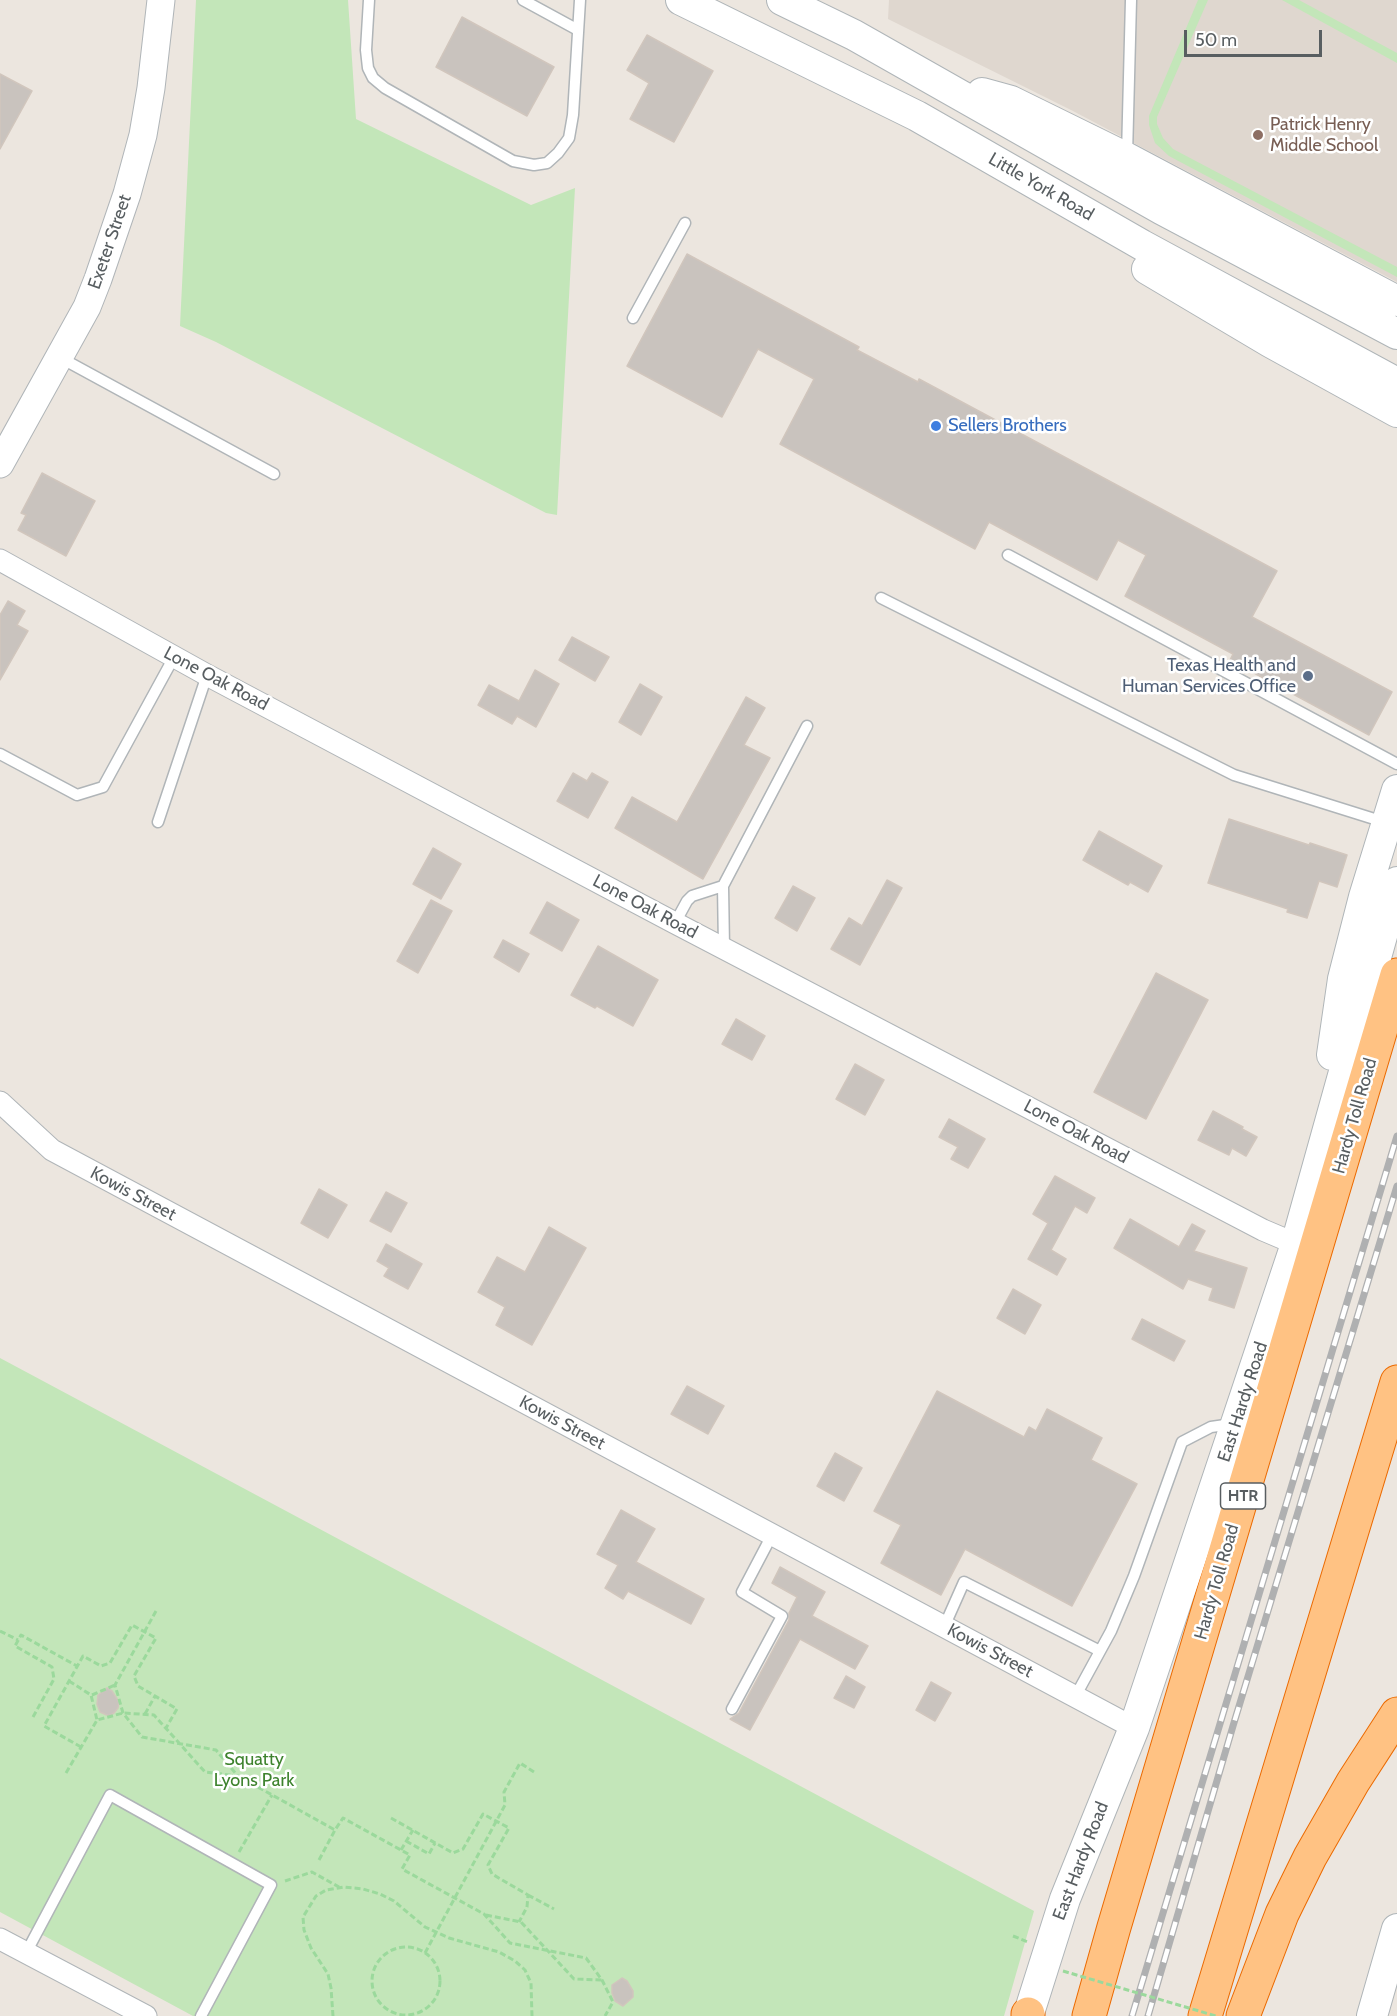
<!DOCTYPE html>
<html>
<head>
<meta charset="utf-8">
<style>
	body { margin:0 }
	#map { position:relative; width:1397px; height:2016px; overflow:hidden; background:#ece6df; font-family:Cabin,sans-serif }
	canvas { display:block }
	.scale { position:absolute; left:1184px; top:30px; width:138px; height:27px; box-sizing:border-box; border:3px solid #585e61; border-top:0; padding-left:8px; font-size:18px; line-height:21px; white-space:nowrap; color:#585e61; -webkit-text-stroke:4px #fff; paint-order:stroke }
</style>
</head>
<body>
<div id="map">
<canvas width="1397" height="2016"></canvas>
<div class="scale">50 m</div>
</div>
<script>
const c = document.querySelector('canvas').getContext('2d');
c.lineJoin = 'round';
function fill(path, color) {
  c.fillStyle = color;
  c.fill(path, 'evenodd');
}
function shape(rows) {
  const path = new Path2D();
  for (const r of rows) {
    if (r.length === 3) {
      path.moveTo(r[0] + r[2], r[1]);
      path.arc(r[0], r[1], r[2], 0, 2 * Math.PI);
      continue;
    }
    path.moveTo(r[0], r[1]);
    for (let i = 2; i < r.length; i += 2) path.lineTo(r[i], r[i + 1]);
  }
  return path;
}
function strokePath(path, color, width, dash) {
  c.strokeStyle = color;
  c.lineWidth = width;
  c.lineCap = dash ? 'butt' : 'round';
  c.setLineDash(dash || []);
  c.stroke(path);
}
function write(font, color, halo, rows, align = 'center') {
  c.font = font + ' Cabin,sans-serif';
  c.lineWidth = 5;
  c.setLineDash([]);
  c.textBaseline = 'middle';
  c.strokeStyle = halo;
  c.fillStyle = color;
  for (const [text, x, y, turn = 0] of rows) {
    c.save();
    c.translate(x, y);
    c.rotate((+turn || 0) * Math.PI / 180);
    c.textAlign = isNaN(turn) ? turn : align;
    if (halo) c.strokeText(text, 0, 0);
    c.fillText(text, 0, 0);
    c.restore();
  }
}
const education = shape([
	[889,0,1397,0,1397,282,1073,111,888,19]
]);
const green = shape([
	[196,0,348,0,356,119,531,205,575,188,557,515,546,513,216,342,180,326],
	[1198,0,1208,0,1157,117,1157,124,1163,138,1173,149,1397,267,1397,277,1169,156,1155,143,1149,125,1149,116],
	[1282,0,1299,0,1397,53,1397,63],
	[0,1358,1034,1911,1004,2016,193,2016,0,1912]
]);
const building = shape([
	[462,17,554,67,527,116,436,67,462,17],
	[647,35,713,71,674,142,630,119,649,83,627,70,647,35],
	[0,74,32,91,0,149,0,74],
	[687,254,859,347,857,350,918,382,919,379,1277,571,1252,617,1392,692,1369,735,1230,660,1233,654,1125,596,1146,555,1118,540,1097,580,989,522,975,549,780,444,814,379,758,349,722,417,627,366,687,254],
	[42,473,95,501,66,556,18,530,26,515,21,513,42,473],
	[8,601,25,611,17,625,28,631,0,680,0,615,8,601],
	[572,637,609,657,595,681,559,660,572,637],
	[535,670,559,684,536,727,517,716,512,724,478,705,489,685,519,701,535,670],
	[640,684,662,697,641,735,619,722,640,684],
	[746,697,765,708,744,745,770,758,703,879,615,828,632,797,677,822,746,697],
	[573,773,587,781,592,773,608,782,588,818,557,801,573,773],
	[1229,819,1309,845,1310,843,1347,855,1337,887,1319,881,1307,918,1287,912,1288,909,1208,883,1229,819],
	[1099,831,1162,866,1148,892,1130,882,1128,885,1083,860,1099,831],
	[433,848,461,864,441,899,413,884,433,848],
	[887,880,902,888,860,965,831,949,849,918,862,926,887,880],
	[793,886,815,898,797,931,775,918,793,886],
	[431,900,452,911,418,973,397,961,431,900],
	[547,902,579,920,562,951,530,933,547,902],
	[503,940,529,954,519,972,494,957,503,940],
	[598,946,658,980,633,1026,597,1006,595,1008,571,995,598,946],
	[1156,973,1208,1000,1146,1119,1094,1092,1156,973],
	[736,1019,765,1036,752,1060,722,1044,736,1019],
	[855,1064,884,1080,865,1115,836,1099,855,1064],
	[1213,1111,1243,1127,1242,1129,1257,1137,1246,1156,1232,1148,1229,1155,1198,1140,1213,1111],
	[949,1119,985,1139,968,1168,951,1159,958,1147,939,1137,949,1119],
	[1055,1176,1095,1198,1087,1213,1075,1206,1051,1250,1066,1259,1057,1275,1028,1259,1048,1223,1033,1214,1055,1176],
	[319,1189,347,1205,328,1238,301,1223,319,1189],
	[386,1192,407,1203,391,1232,370,1221,386,1192],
	[1130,1219,1179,1247,1192,1224,1205,1231,1194,1251,1247,1268,1234,1308,1209,1300,1213,1288,1188,1279,1183,1289,1114,1248,1130,1219],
	[549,1227,586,1248,532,1345,496,1325,505,1307,478,1292,497,1257,525,1272,549,1227],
	[386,1244,422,1264,408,1289,384,1276,389,1268,377,1261,386,1244],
	[1013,1289,1041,1305,1025,1334,997,1318,1013,1289],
	[1142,1319,1185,1341,1174,1361,1132,1339,1142,1319],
	[687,1386,724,1406,708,1434,671,1414,687,1386],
	[937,1391,1024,1437,1029,1427,1036,1431,1047,1409,1102,1438,1091,1460,1137,1484,1072,1606,965,1549,941,1595,881,1563,901,1525,874,1511,937,1391],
	[835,1453,862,1468,844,1501,817,1486,835,1453],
	[621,1510,655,1529,636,1562,704,1599,691,1624,628,1591,623,1599,605,1588,618,1565,597,1554,621,1510],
	[780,1567,825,1592,812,1616,868,1646,855,1669,800,1639,750,1730,730,1719,739,1713,789,1620,789,1613,797,1597,772,1583,780,1567],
	[846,1676,865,1687,854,1708,834,1698,846,1676],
	[931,1682,951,1693,935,1721,916,1710,931,1682],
	[107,1688,112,1691,119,1702,118,1708,114,1713,109,1716,100,1712,97,1704,98,1695,107,1688],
	[622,1978,627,1981,633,1991,633,1997,623,2006,615,2001,612,1993,612,1985,622,1978]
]);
const path = shape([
	[156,1611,115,1685,123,1713,142,1737,216,1750,237,1775],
	[0,1631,18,1640],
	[69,1681,91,1695,97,1720],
	[92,1695,115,1685],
	[145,1714,155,1696],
	[33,1717,54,1679,52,1667,15,1646,21,1635,77,1666],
	[81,1747,44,1726,83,1656,101,1666,110,1663,132,1625,156,1638,134,1676,138,1686,177,1709,166,1728],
	[66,1773,97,1720,123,1713,154,1715,205,1772,238,1776,335,1830,343,1818,410,1855,402,1869,484,1914,510,1943,586,1958,602,1980,613,2002,605,2016],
	[391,1818,453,1853,463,1849,483,1814,509,1828,488,1865,492,1874,528,1895,527,1907,519,1922],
	[406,1841,429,1854,435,1843],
	[401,1850,413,1830],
	[239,1852,272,1795],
	[319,1860,335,1830],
	[285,1881,312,1872,339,1887],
	[528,1895,554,1909],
	[486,1915,521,1922,574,1979,602,1980],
	[1013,1936,1028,1942],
	[406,1981,34],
	[425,1953,505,1805,504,1792,520,1763,534,1772],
	[333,2016,331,1988,328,1974,311,1948,304,1930,303,1917,316,1896,326,1890,344,1887,363,1889,380,1894,394,1901,425,1927,449,1938,499,1952,515,1961,525,1970,531,1983,532,2016]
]);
const service = shape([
	[369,0,366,50,368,68,373,78,385,88,513,161,534,165,547,163,558,153,569,138,573,115,580,0],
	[523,0,578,30],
	[1127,155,1131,0],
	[633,318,685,223],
	[59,357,274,474],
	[1008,555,1397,764],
	[881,598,1234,775,1384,822],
	[0,754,77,795,103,787,174,657],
	[158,822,207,675],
	[675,923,687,901,692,896,723,886],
	[724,948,723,886,807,726],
	[944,1627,964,1582,1100,1651],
	[1075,1697,1111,1631,1134,1576,1182,1442,1211,1427,1232,1424],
	[732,1709,782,1616,742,1592,772,1535],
	[26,1953,110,1795,271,1885,201,2016]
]);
const minor = shape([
	[0,560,207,675,675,923,1263,1230,1296,1244],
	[0,1102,52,1150,1134,1728],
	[0,1939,146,2016]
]);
const tertiary = shape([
	[0,464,87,307,98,279,127,194,143,135,151,88,161,0]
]);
const secondary = shape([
	[681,0,917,116,1142,245,1397,383],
	[782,0,854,35,1161,209,1397,334],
	[982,93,1011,101,1127,158,1397,301],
	[1147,269,1270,342,1397,412],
	[1332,1055,1343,979,1364,897,1397,790],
	[1028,2016,1065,1899,1134,1728,1296,1244,1397,882],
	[1372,2016,1397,1929]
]);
const motorway = shape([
	[1028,2016,1028,2014],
	[1089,2016,1114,1927,1397,975],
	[1205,2016,1397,1382],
	[1243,2016,1282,1914,1310,1857,1353,1782,1397,1714]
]);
const rail = shape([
	[1132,2016,1397,1136],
	[1148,2016,1233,1726,1397,1186]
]);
const pathBridge = shape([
	[1063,1971,1216,2016]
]);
const markers = [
	[1258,135,6,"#8d6e63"],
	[936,426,6,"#3f7fe0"],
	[1308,676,6,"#5c6f8a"]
];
const shields = [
	[1243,1496,45]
];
const shieldNames = [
	["HTR",1243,1496]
];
const educationNames = [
	["Patrick Henry",1270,125],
	["Middle School",1270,146]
];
const streetNames = [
	["Little York Road",1041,187,30],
	["Exeter Street",110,242,-71],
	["Lone Oak Road",216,679,28],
	["Lone Oak Road",645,907,28],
	["Hardy Toll Road",1355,1116,-74],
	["Lone Oak Road",1076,1132,28],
	["Kowis Street",133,1194,28],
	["East Hardy Road",1243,1402,-72],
	["Kowis Street",562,1423,28],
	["Hardy Toll Road",1217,1582,-74],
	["Kowis Street",990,1651,28],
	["East Hardy Road",1081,1861,-69]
];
const shopNames = [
	["Sellers Brothers",948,426]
];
const serviceNames = [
	["Texas Health and",1296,666],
	["Human Services Office",1296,687]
];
const parkNames = [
	["Squatty",254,1760],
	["Lyons Park",254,1781]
];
fill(education, '#dfd7cf');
fill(green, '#c3e6b9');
fill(building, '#c9c3be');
strokePath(building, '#d1c6bd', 1.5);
strokePath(service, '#b0b5b8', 13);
strokePath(minor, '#b0b5b8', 23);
strokePath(tertiary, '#b0b5b8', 29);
strokePath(secondary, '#afb5b8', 32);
strokePath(motorway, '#eb6a00', 35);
strokePath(path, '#9bd99c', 3, [6, 3]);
strokePath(service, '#fff', 10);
strokePath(minor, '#fff', 21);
strokePath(tertiary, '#fff', 27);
strokePath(secondary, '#fff', 30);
strokePath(motorway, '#ffc283', 33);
strokePath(rail, '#afb0b1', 7);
strokePath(rail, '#fff', 4.5, [14]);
strokePath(pathBridge, '#9bd99c', 3, [6, 3]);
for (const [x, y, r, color] of markers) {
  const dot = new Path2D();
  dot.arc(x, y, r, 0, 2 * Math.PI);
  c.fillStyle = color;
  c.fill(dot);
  strokePath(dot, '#fff', 2);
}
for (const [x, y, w] of shields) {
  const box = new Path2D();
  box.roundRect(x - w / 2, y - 13, w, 26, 4.5);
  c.fillStyle = '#fff';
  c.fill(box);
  strokePath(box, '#585e61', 1.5);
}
write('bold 16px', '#585e61', null, shieldNames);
write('18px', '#785e54', '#fff', educationNames, 'left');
write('18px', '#585e61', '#fff', streetNames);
write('18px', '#366cbe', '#fff', shopNames, 'left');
write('18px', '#4e5e75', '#fff', serviceNames, 'right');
write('18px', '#3e832e', '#fff', parkNames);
</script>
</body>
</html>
